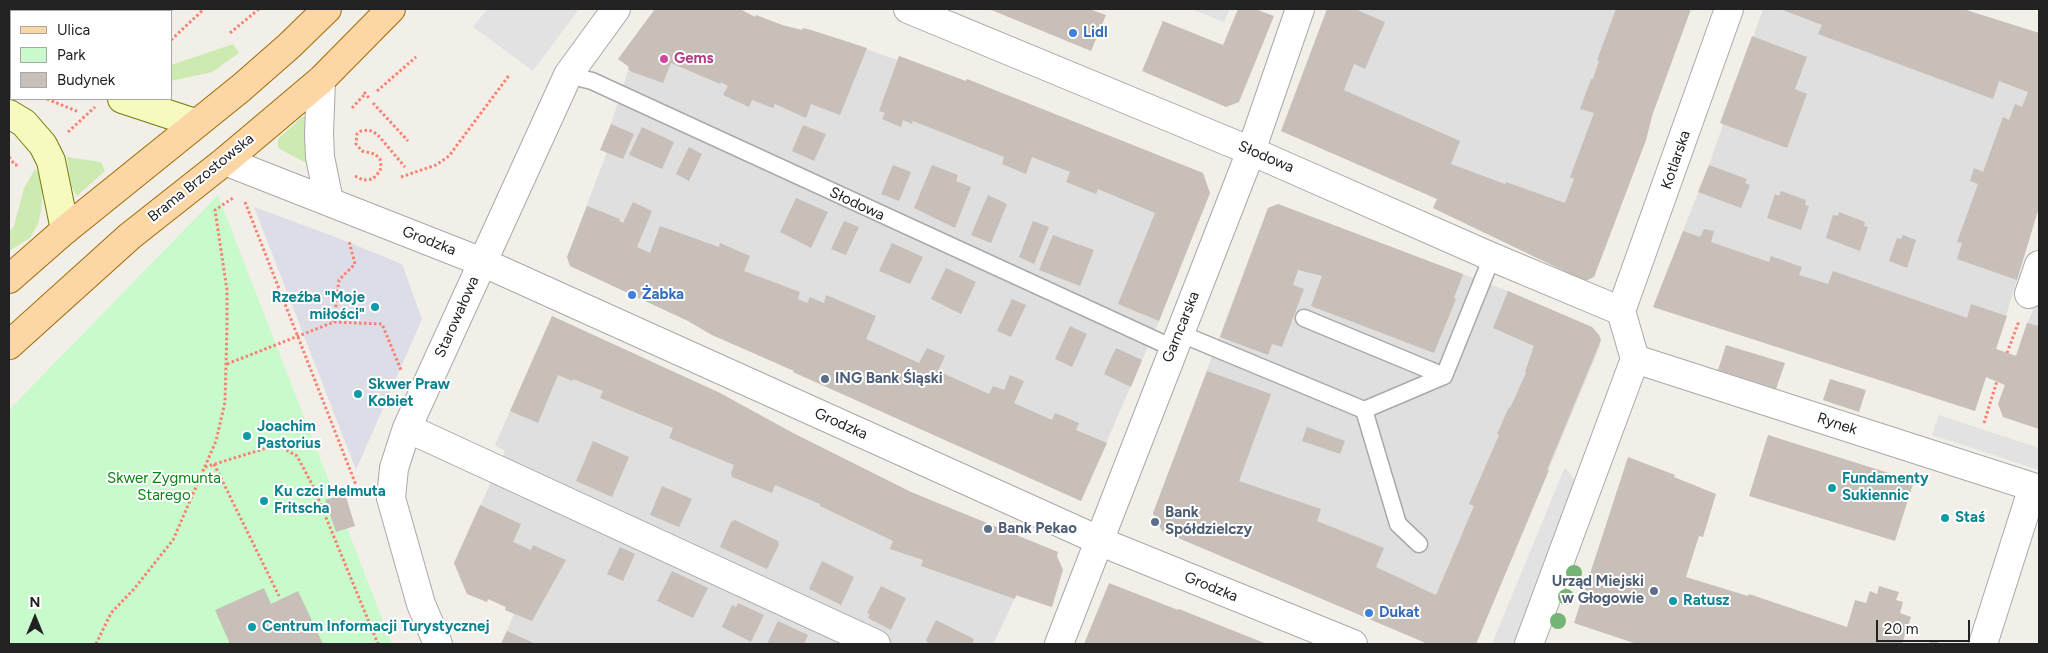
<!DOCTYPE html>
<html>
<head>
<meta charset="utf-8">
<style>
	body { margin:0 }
	#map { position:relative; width:2048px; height:653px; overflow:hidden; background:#f2efe9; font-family:Figtree,sans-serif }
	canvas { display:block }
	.frame { position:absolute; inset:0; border:10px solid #222; pointer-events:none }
	.legend { position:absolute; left:10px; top:10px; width:162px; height:90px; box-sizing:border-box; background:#fff; border:1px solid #a7a7a7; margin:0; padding:6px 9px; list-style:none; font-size:15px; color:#222 }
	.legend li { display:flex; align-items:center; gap:10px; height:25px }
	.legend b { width:25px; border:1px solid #a7a7a7 }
	.north { position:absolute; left:10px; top:593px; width:50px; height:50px; -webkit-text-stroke:4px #fff; paint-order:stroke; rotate:0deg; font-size:14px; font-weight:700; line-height:20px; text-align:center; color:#222 }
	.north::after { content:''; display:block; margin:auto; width:18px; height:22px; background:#222; clip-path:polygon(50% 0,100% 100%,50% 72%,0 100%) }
	.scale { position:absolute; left:1876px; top:620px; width:94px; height:22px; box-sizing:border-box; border:2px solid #222; border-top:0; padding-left:6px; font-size:15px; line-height:18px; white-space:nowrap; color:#222; -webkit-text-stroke:4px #fff; paint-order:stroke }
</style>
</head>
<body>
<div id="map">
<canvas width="2048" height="653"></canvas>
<div class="frame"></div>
<ul class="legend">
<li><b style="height:6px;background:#fcd6a4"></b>Ulica</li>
<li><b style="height:14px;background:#c8facc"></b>Park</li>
<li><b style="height:14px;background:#c7bfb8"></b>Budynek</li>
</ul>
<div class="north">N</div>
<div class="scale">20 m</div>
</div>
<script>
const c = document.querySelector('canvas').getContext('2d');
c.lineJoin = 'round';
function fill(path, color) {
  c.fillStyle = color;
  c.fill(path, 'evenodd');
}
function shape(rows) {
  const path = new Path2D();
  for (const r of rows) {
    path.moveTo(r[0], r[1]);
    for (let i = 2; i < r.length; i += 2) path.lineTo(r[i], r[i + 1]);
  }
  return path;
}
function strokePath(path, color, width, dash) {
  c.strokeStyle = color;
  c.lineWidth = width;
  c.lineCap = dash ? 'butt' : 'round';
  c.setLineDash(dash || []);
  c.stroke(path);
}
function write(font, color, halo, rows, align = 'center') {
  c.font = font + ' Figtree,sans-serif';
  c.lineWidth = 4;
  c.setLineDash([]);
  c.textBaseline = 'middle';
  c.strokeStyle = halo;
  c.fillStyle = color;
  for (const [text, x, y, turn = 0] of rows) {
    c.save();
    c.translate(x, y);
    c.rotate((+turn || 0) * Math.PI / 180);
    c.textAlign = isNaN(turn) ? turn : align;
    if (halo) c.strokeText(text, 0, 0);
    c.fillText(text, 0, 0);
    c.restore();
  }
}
const residential = shape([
	[655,9,740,9,754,17,756,15,782,25,801,30,803,28,811,30,897,60,899,56,965,81,967,79,1203,173,1210,193,1159,321,1081,501,793,372,794,371,712,335,687,320,570,266,567,257,607,152,600,150,611,124,629,67,618,59],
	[1327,9,1691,9,1652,116,1646,140,1594,277,1585,281,1433,208,1437,199,1281,131],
	[1763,9,1963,9,2039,33,2039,207,1996,349,2016,356,2027,323,2039,298,2039,429,2003,417,1998,404,2005,385,1986,377,1975,411,1653,307,1709,165],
	[1278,204,1508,291,1592,327,1599,335,1600,346,1476,644,1428,644,1162,531,1153,513,1268,208],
	[552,316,720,393,793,433,911,492,1057,556,1052,607,1016,596,993,644,501,644,514,614,505,610,505,607,488,599,487,602,467,594,454,563,505,451,495,445]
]);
const grass = shape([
	[233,44,239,53,212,72,171,81,171,65],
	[311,116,310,165,278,148,278,139,302,117],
	[67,157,101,162,105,171,77,196,71,186],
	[35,169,41,177,43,188,41,211,38,224,30,238,9,251,9,232,14,226,24,188]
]);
const park = shape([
	[218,195,392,644,9,644,9,410]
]);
const parking = shape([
	[487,9,579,9,533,71,473,27],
	[1191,9,1230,9,1224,22],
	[1939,415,2039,448,2039,470,1932,435],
	[1565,467,1579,486,1538,588,1513,644,1492,644]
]);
const plaza = shape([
	[254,207,333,236,402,264,422,319,356,470]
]);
const building = shape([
	[9,9,176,9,172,11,15,11],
	[655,9,740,9,755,17,756,15,782,25,802,30,803,28,811,30,867,48,840,115,811,104,806,118,775,104,773,108,752,100,749,107,723,95,728,86,721,82,720,84,671,63,663,83,632,72,628,69,629,67,618,59],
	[989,9,1089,9,1106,15,1091,51],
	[1238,9,1255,9,1274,16,1239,102,1226,107,1142,71,1163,21,1223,45],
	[1327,9,1355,9,1385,22,1365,69,1354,64,1344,90,1460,141,1451,164,1505,184,1506,182,1565,203,1574,179,1570,177,1594,113,1580,109,1591,79,1593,79,1599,61,1597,60,1616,9,1691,9,1652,116,1646,140,1594,277,1585,281,1433,208,1437,199,1281,131],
	[1780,9,1963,9,2039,33,2039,207,2017,280,1957,259,1962,243,1957,242,1978,184,1970,181,1974,168,1983,172,2003,117,2009,120,2015,104,2022,107,2028,92,1999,81,1993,99,1818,34,1822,25],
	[1752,36,1807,57,1795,89,1807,94,1787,148,1720,123],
	[899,56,966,81,967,79,1203,173,1210,193,1159,321,1118,304,1155,213,1098,189,1096,194,1066,182,1070,172,1032,157,1026,174,1002,164,1004,157,913,121,912,124,903,120,901,127,882,119,885,113,879,111],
	[611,124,634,134,623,159,600,150],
	[803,125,826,134,814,161,792,151],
	[642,127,674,142,662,169,629,155],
	[689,147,702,154,689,181,676,174],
	[893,165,911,172,899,201,881,194],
	[932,165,958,175,956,181,971,187,955,228,914,208],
	[1709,165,1747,179,1745,183,1750,185,1741,208,1698,192],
	[1781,191,1806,200,1805,205,1809,206,1801,230,1767,218,1775,194,1779,196],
	[988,195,1007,204,991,243,971,235],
	[796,198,828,212,811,248,780,232],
	[633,202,652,211,637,247,650,253,660,226,719,247,720,243,750,256,744,271,800,292,798,299,807,303,810,297,824,303,826,295,876,316,866,339,919,363,927,348,945,356,938,371,989,394,993,386,1004,390,1010,375,1024,381,1014,403,1052,420,1055,413,1079,423,1076,430,1107,443,1081,501,793,372,794,371,712,335,688,321,570,266,567,257,587,206,620,219,619,221,623,223],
	[1278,204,1463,274,1454,298,1456,299,1434,353,1311,306,1322,276,1298,270,1293,285,1304,289,1282,347,1272,344,1268,355,1220,337,1268,208],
	[1839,212,1865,222,1864,226,1868,227,1860,251,1826,238,1833,215,1838,216],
	[844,221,859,227,846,255,831,249],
	[1033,221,1049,227,1034,264,1019,257],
	[1704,229,1714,231,1711,242,1769,262,1771,256,1802,267,1799,275,1828,284,1833,271,1967,318,1971,304,2007,316,1996,349,2016,356,2027,323,2039,326,2039,429,2003,417,1998,404,2005,385,1986,377,1975,411,1653,307,1683,231,1700,237],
	[1053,235,1094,250,1080,286,1039,270],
	[1903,235,1916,240,1907,268,1889,261,1897,238,1901,239],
	[892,243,923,257,910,284,879,271],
	[946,268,976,282,961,314,931,299],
	[1508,291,1592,327,1599,335,1601,340,1547,470,1549,470,1476,644,1428,644,1162,531,1153,513,1207,371,1271,394,1239,481,1321,509,1317,521,1384,548,1376,567,1436,595,1474,506,1469,504,1499,435,1497,434,1509,407,1510,408,1526,373,1525,372,1534,346,1493,328],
	[1012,299,1026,305,1011,337,997,331],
	[552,316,720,393,793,433,911,492,1058,552,1057,556,1063,570,1052,607,1016,595,1015,599,921,566,923,560,890,549,893,541,820,506,820,504,775,485,772,493,732,477,731,473,734,465,669,438,673,428,600,398,603,391,573,379,572,381,558,375,538,423,510,411],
	[1070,326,1087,334,1072,367,1055,359],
	[1726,345,1785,363,1776,389,1718,370],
	[1116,348,1142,360,1131,387,1104,374],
	[1830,379,1866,390,1859,412,1823,400],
	[1307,427,1345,441,1340,454,1302,441],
	[1768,435,1914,481,1895,541,1749,496],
	[593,441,629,457,612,497,576,481],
	[1628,457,1675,475,1674,477,1716,494,1703,537,1699,536,1686,577,1748,596,1749,594,1847,627,1855,600,1866,603,1870,591,1877,594,1879,586,1899,592,1896,600,1903,602,1900,613,1911,617,1902,644,1637,644,1574,623],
	[662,486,692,499,679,527,650,515],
	[345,494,355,526,336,532,325,500],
	[480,505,521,524,513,542,531,550,533,545,566,560,532,621,505,610,506,607,488,599,487,602,467,594,454,563],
	[735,520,778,541,779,545,767,569,720,547,731,522],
	[620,547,635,554,623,581,607,574],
	[822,561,854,577,841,605,809,589],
	[672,571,708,588,693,618,657,601],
	[1109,583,1178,610,1179,609,1267,644,1084,644],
	[881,586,906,598,891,630,868,618,870,614,867,613],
	[264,588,271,604,298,591,323,644,230,644,215,610],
	[738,603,764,615,751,642,722,627,732,605,736,607],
	[936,620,974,639,972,644,929,644,926,640],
	[778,621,808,635,804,644,767,644],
	[507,631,536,644,501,644],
	[1930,640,1943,644,1929,644]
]);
const path = shape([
	[230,33,259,9],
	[171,40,204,9],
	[377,91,416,57],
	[364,92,369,98],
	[47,99,79,112],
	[373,103,408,141],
	[352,108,365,94],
	[68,132,95,107],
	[9,157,15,165,19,165],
	[355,176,363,180,373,179,380,171,381,166,380,159,375,154,362,151,356,144,357,134,361,131,369,130,377,134,405,167],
	[401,177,436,165,449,156,510,74],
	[245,202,356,485],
	[334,322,382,324,401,370],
	[2007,353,2019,321],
	[227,364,334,322,339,280,355,264,349,241],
	[1984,423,1997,381],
	[214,464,279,596],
	[205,467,270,447,283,448,297,456,313,486,378,644],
	[96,644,111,613,134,589,173,540,216,441,225,402,227,326,227,290,215,210,233,198]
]);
const lane = shape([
	[568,75,592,81,1173,348],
	[1304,318,1444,376],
	[1179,333,1364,410],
	[1419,544,1398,524,1364,410,1444,376,1492,257]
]);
const street = shape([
	[908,9,1251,151,1492,257,1621,311],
	[321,80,319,135,320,157,329,201],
	[225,161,482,262,1116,548,1353,644],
	[2029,294,2039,265],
	[1621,311,1729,9],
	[1635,359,2039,489],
	[407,428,876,644],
	[438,644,421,604,391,498,394,468,407,428,568,75,616,9],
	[1059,644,1251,151,1300,9],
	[1529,644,1635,359,1621,311],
	[1983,644,2033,487]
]);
const secondary = shape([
	[9,53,11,54],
	[122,99,195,123],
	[9,114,24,123,43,145,51,161,65,230]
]);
const primary = shape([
	[9,279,65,230,241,88,289,46,327,9],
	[9,345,130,236,225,161,321,80,391,9]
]);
const trees = [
	[1574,573],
	[1566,597],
	[1558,621]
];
const markers = [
	[1073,33,5,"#3f7fe0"],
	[664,59,5,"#d1479c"],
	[632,295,5,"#3f7fe0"],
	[375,307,5,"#0f9aa8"],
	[825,379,5,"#5c6f8a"],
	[358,394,5,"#0f9aa8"],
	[247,436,5,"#0f9aa8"],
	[1832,488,5,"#0f9aa8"],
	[264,501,5,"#0f9aa8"],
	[1945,518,5,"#0f9aa8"],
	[1155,522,5,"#5c6f8a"],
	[988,529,5,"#5c6f8a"],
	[1654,591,5,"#5c6f8a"],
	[1673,601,5,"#0f9aa8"],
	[1369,613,5,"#3f7fe0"],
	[252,627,5,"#0f9aa8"]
];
const shopNames = [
	["Lidl",1083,33],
	["Żabka",642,295],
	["Dukat",1379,613]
];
const hotelNames = [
	["Gems",674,59]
];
const streetNames = [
	["Słodowa",1266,157,23],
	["Kotlarska",1676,160,-71],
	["Brama Brzostowska",201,178,-39],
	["Słodowa",857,204,25],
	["Grodzka",429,241,21],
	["Starowałowa",457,317,-66],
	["Garncarska",1181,327,-68],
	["Grodzka",841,424,24],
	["Rynek",1837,424,18],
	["Grodzka",1211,587,22]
];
const cultureNames = [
	["Rzeźba \"Moje",365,298,"right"],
	["miłości\"",365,315,"right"],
	["Skwer Praw",368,385],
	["Kobiet",368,402],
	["Joachim",257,427],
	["Pastorius",257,444],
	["Fundamenty",1842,479],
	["Sukiennic",1842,496],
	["Ku czci Helmuta",274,492],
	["Fritscha",274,509],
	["Staś",1955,518],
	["Ratusz",1683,601],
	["Centrum Informacji Turystycznej",262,627]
];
const serviceNames = [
	["ING Bank Śląski",835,379],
	["Bank",1165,513],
	["Spółdzielczy",1165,530],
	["Bank Pekao",998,529],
	["Urząd Miejski",1644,582,"right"],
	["w Głogowie",1644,599,"right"]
];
const parkNames = [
	["Skwer Zygmunta",164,479],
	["Starego",164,496]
];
fill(residential, '#e0dfdf');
fill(grass, '#cdebb0');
fill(park, '#c8facc');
fill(parking, '#e2e2e2');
fill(plaza, '#dddde8');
fill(building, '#c7bfb8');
strokePath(lane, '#a9a9a9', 19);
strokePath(street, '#a9a9a9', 30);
strokePath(secondary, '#707d05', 30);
strokePath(primary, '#a06b00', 30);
strokePath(path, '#fa8072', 3, [2.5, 2.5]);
strokePath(lane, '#fff', 16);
strokePath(street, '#fff', 28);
strokePath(secondary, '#f7fabf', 28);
strokePath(primary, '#fcd6a4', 28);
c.fillStyle = '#74b475';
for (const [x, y] of trees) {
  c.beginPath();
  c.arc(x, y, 8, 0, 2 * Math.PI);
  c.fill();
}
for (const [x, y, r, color] of markers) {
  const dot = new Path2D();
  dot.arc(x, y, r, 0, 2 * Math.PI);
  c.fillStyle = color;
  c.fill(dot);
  strokePath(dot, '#fff', 2);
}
write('bold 15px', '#366cbe', '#fff', shopNames, 'left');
write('bold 15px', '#b23c85', '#fff', hotelNames, 'left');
write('15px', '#222', '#fff', streetNames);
write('bold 15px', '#0d838f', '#fff', cultureNames, 'left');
write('bold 15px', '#4e5e75', '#fff', serviceNames, 'left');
write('15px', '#0c8416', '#fff', parkNames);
</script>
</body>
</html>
